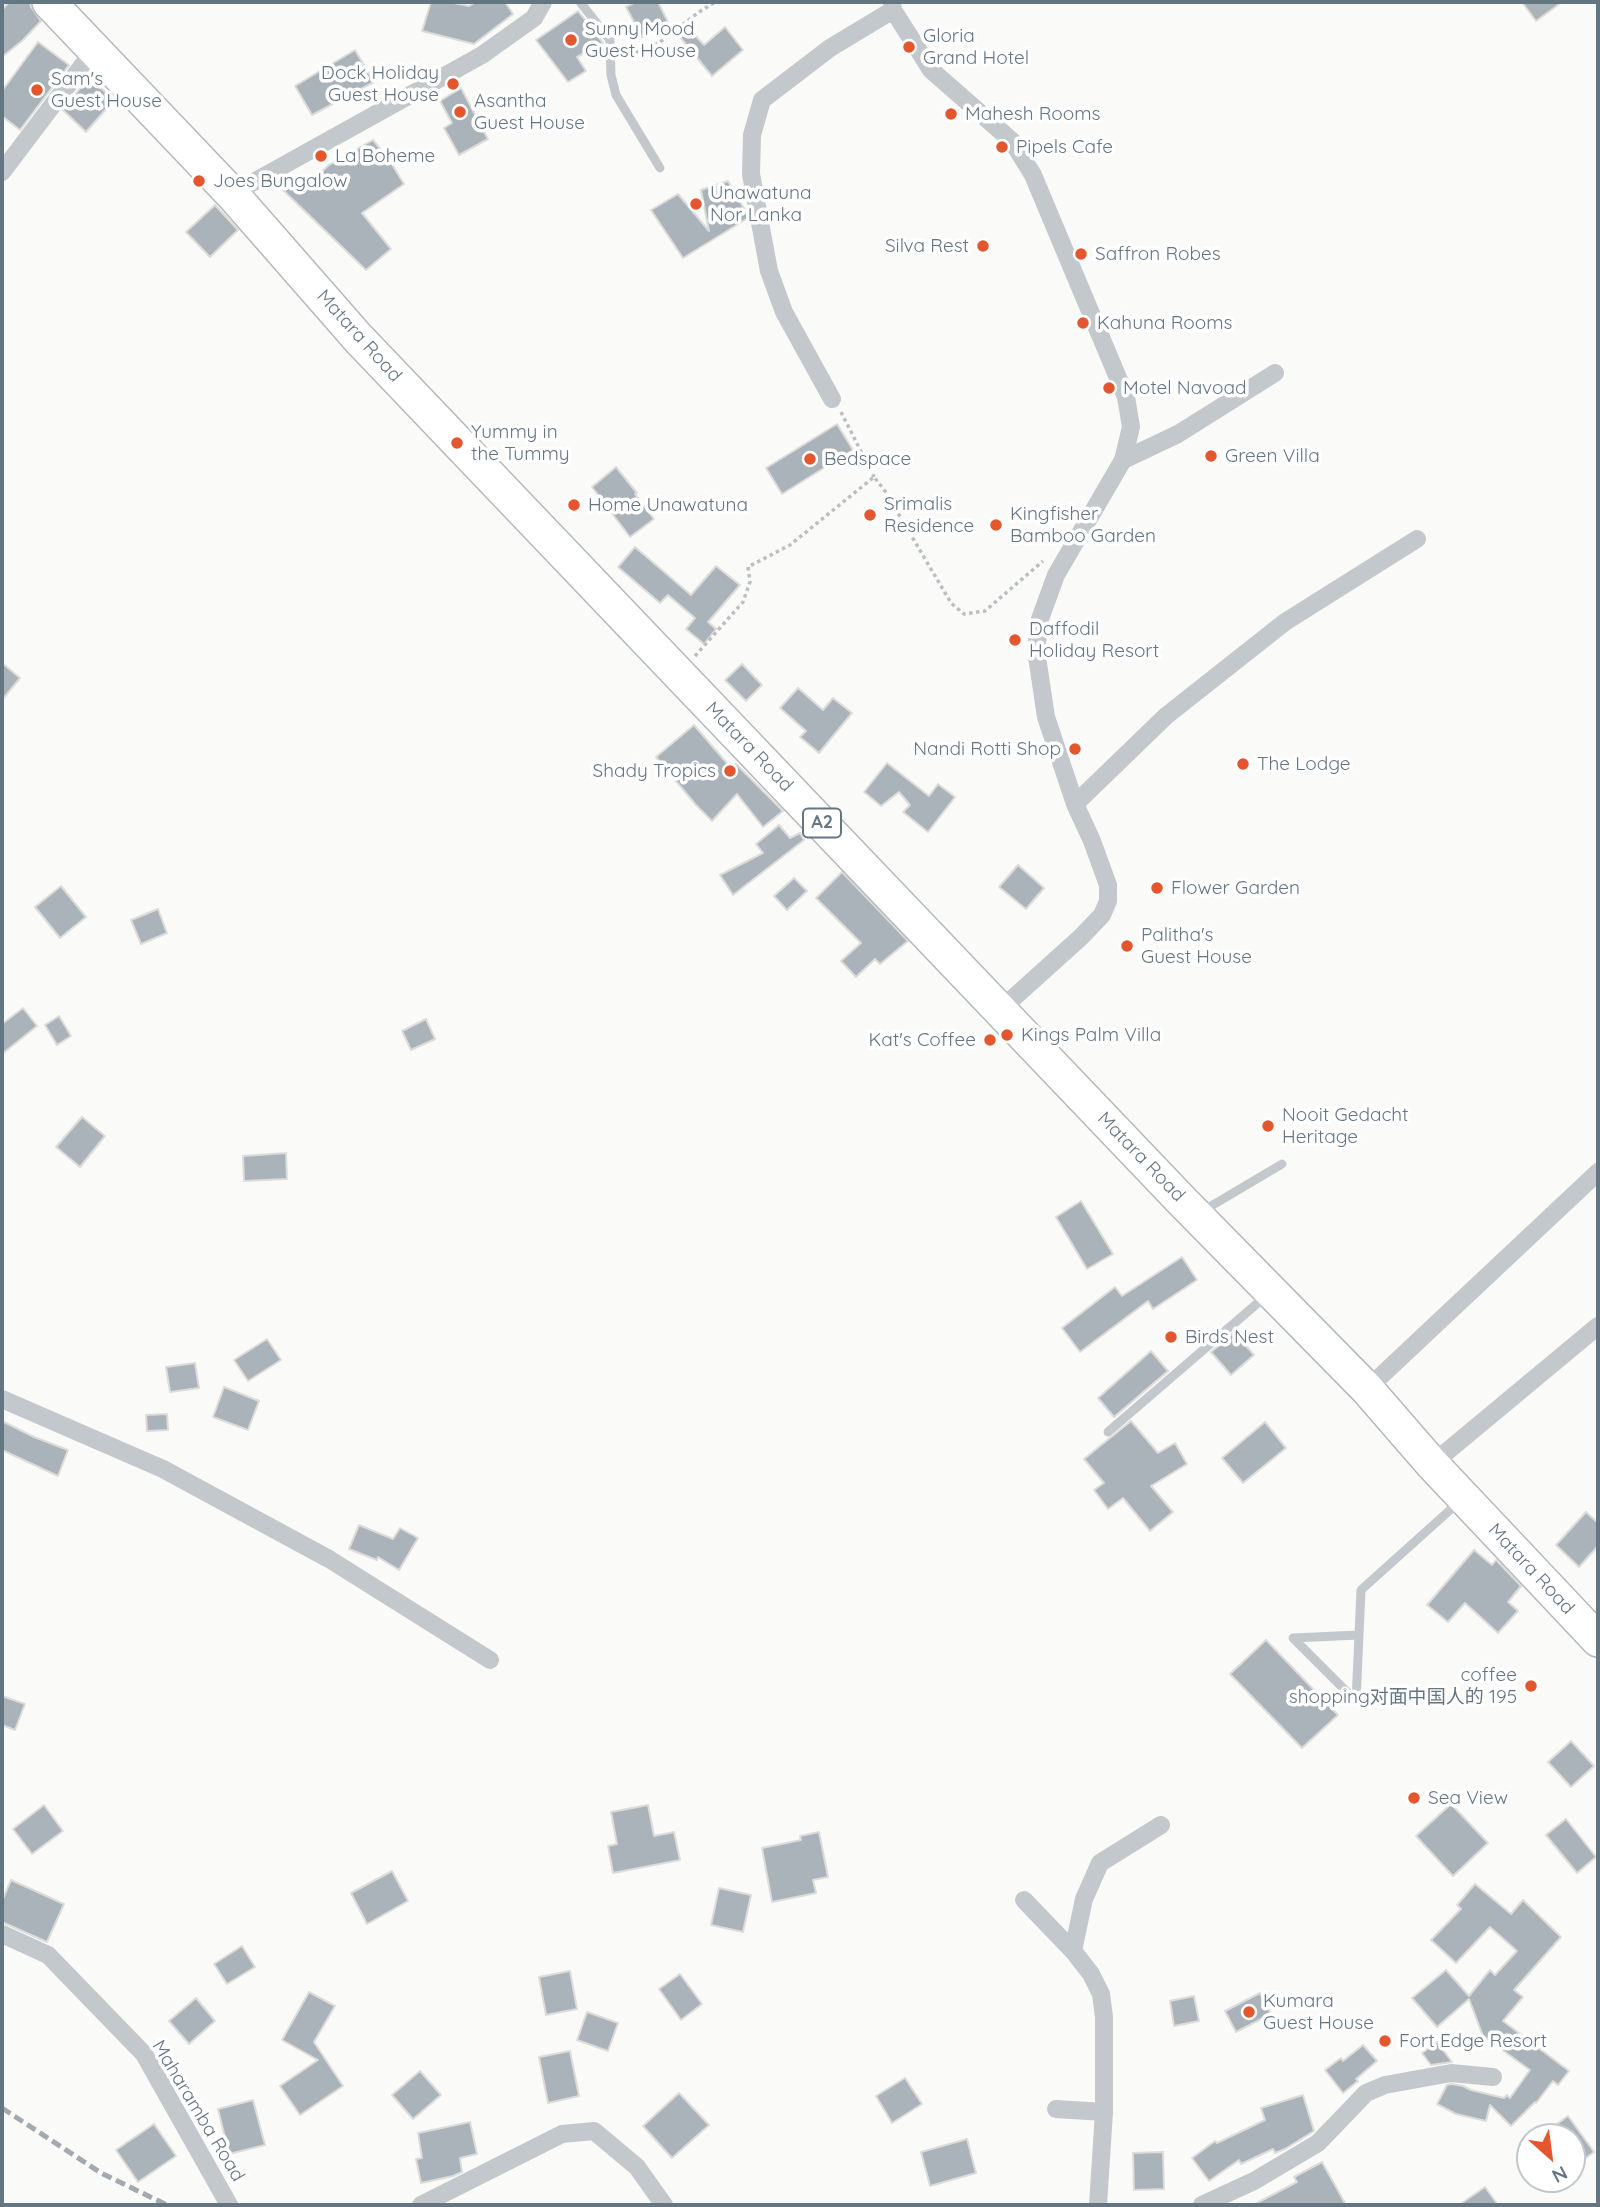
<!DOCTYPE html>
<html>
<head>
<meta charset="utf-8">
<style>
	body { margin:0 }
	#map { position:relative; width:1600px; height:2207px; overflow:hidden; background:#fafaf8; font-family:Quicksand,sans-serif }
	canvas { display:block }
	.frame { position:absolute; inset:0; border:4px solid #657683; pointer-events:none }
	.north { position:absolute; left:1516px; top:2123px; width:70px; height:70px; box-sizing:border-box; background:#fff; border:2px solid #c1c8cd; border-radius:50%; rotate:152deg; font-size:19px; font-weight:700; line-height:28px; text-align:center; color:#657683 }
	.north::after { content:''; display:block; margin:auto; width:24px; height:32px; background:#e4572e; clip-path:polygon(50% 0,100% 100%,50% 72%,0 100%) }
</style>
</head>
<body>
<div id="map">
<canvas width="1600" height="2207"></canvas>
<div class="frame"></div>
<div class="north">N</div>
</div>
<script>
const c = document.querySelector('canvas').getContext('2d');
c.lineJoin = 'round';
function fill(path, color) {
  c.fillStyle = color;
  c.fill(path, 'evenodd');
}
function shape(rows) {
  const path = new Path2D();
  for (const r of rows) {
    path.moveTo(r[0], r[1]);
    for (let i = 2; i < r.length; i += 2) path.lineTo(r[i], r[i + 1]);
  }
  return path;
}
function strokePath(path, color, width, dash) {
  c.strokeStyle = color;
  c.lineWidth = width;
  c.lineCap = dash ? 'butt' : 'round';
  c.setLineDash(dash || []);
  c.stroke(path);
}
function write(font, color, halo, rows, align = 'center') {
  c.font = font + ' Quicksand,"Noto Sans SC",sans-serif';
  c.lineWidth = 7;
  c.setLineDash([]);
  c.textBaseline = 'middle';
  c.strokeStyle = halo;
  c.fillStyle = color;
  for (const [text, x, y, turn = 0] of rows) {
    c.save();
    c.translate(x, y);
    c.rotate((+turn || 0) * Math.PI / 180);
    c.textAlign = isNaN(turn) ? turn : align;
    if (halo) c.strokeText(text, 0, 0);
    c.fillText(text, 0, 0);
    c.restore();
  }
}
const building = shape([
	[9,2,30,2,31,7,41,21,23,40,2,57,2,10,9,2],
	[431,2,449,2,469,6,476,2,505,2,513,14,474,44,422,31,431,2],
	[636,2,658,2,669,24,642,37,626,7,636,2],
	[1522,2,1562,2,1536,21,1522,2],
	[578,11,603,43,577,57,586,71,568,82,536,40,578,11],
	[684,23,704,45,725,27,743,50,712,76,675,31,684,23],
	[38,42,69,65,20,130,2,116,2,91,38,42],
	[355,50,374,82,312,115,295,86,355,50],
	[89,77,114,100,86,132,63,110,89,77],
	[461,88,488,139,459,155,444,128,452,123,440,101,461,88],
	[373,140,390,161,404,184,362,213,391,249,366,270,283,190,297,182,303,189,329,165,373,140],
	[728,181,746,212,748,218,683,258,651,210,678,194,709,231,701,190,728,181],
	[215,205,238,230,210,257,186,232,215,205],
	[837,424,853,450,782,494,766,468,837,424],
	[616,467,637,493,635,494,654,519,630,537,592,487,616,467],
	[635,547,691,595,716,566,740,585,708,622,716,629,704,644,686,629,695,618,668,595,660,603,618,567,635,547],
	[2,663,20,678,2,700,2,663],
	[742,664,762,685,746,701,725,680,742,664],
	[798,688,823,710,833,698,852,713,819,753,800,737,806,731,780,708,798,688],
	[694,725,731,768,736,764,783,811,763,827,737,794,712,821,696,805,656,757,694,725],
	[887,763,929,796,938,784,955,797,928,832,903,812,910,805,899,792,881,806,864,792,887,763],
	[779,825,790,838,800,833,804,840,733,895,720,875,763,853,756,844,779,825],
	[1018,865,1044,888,1026,909,999,887,1018,865],
	[842,872,908,941,880,964,875,959,856,977,841,961,861,943,816,898,842,872],
	[794,878,807,891,787,910,774,896,794,878],
	[61,886,86,917,60,938,35,907,61,886],
	[158,909,167,933,141,944,131,920,158,909],
	[23,1008,37,1026,2,1054,2,1024,23,1008],
	[59,1016,71,1036,57,1045,45,1025,59,1016],
	[426,1019,435,1039,411,1050,402,1031,426,1019],
	[82,1117,105,1136,80,1167,56,1147,82,1117],
	[286,1153,287,1179,244,1181,243,1156,286,1153],
	[1081,1201,1113,1254,1087,1269,1056,1217,1081,1201],
	[1182,1257,1197,1280,1153,1309,1148,1301,1080,1352,1062,1328,1115,1287,1122,1296,1182,1257],
	[1234,1332,1254,1355,1231,1375,1211,1352,1234,1332],
	[267,1339,281,1360,248,1381,234,1360,267,1339],
	[1151,1351,1168,1371,1114,1417,1098,1398,1151,1351],
	[195,1363,199,1388,170,1392,166,1367,195,1363],
	[224,1387,259,1401,248,1430,213,1417,224,1387],
	[167,1414,168,1430,147,1431,146,1415,167,1414],
	[2,1421,34,1437,68,1450,58,1476,2,1450,2,1421],
	[1131,1421,1158,1453,1175,1443,1187,1464,1151,1486,1173,1512,1150,1531,1123,1498,1108,1509,1094,1490,1104,1483,1084,1459,1131,1421],
	[1265,1422,1286,1448,1243,1483,1222,1458,1265,1422],
	[1586,1512,1598,1523,1598,1546,1579,1567,1556,1545,1586,1512],
	[359,1525,393,1539,400,1528,418,1538,399,1570,378,1557,377,1560,349,1549,359,1525],
	[1474,1550,1492,1565,1496,1560,1521,1586,1508,1602,1518,1611,1498,1633,1465,1603,1448,1622,1427,1605,1474,1550],
	[1266,1640,1338,1715,1302,1748,1230,1674,1266,1640],
	[2,1696,25,1704,15,1730,2,1725,2,1696],
	[1571,1741,1594,1766,1571,1787,1548,1762,1571,1741],
	[1451,1804,1488,1843,1453,1876,1416,1836,1451,1804],
	[44,1805,63,1831,32,1854,13,1829,44,1805],
	[648,1805,654,1836,674,1832,680,1860,613,1873,608,1846,617,1844,611,1812,648,1805],
	[1566,1819,1596,1857,1577,1873,1546,1835,1566,1819],
	[819,1832,828,1877,813,1880,816,1893,772,1902,762,1848,801,1840,800,1836,819,1832],
	[392,1871,408,1901,367,1924,351,1893,392,1871],
	[11,1880,64,1904,47,1942,2,1922,2,1901,11,1880],
	[1475,1884,1511,1914,1523,1900,1561,1937,1514,1990,1523,1997,1503,2021,1569,2071,1558,2085,1553,2081,1536,2103,1535,2102,1511,2126,1490,2105,1486,2121,1456,2114,1437,2104,1447,2085,1451,2084,1463,2086,1471,2090,1504,2098,1507,2095,1510,2098,1530,2070,1483,2036,1469,1999,1437,2027,1412,1998,1446,1970,1469,1996,1490,1970,1495,1975,1517,1951,1490,1927,1456,1963,1431,1940,1461,1909,1457,1905,1475,1884],
	[719,1888,751,1895,743,1932,711,1925,719,1888],
	[242,1946,255,1967,227,1984,214,1964,242,1946],
	[570,1971,577,2009,546,2015,539,1977,570,1971],
	[680,1974,702,2004,681,2020,659,1989,680,1974],
	[309,1992,335,2006,314,2042,343,2086,300,2115,280,2086,318,2060,282,2040,309,1992],
	[1260,1993,1271,2014,1236,2032,1225,2011,1260,1993],
	[1194,1996,1199,2021,1174,2026,1170,2001,1194,1996],
	[196,1998,215,2021,189,2044,169,2021,196,1998],
	[587,2012,618,2023,608,2051,577,2040,587,2012],
	[1437,2042,1452,2062,1431,2065,1422,2053,1437,2042],
	[1363,2045,1377,2061,1356,2079,1358,2081,1343,2093,1325,2070,1341,2058,1343,2061,1363,2045],
	[570,2051,579,2096,548,2103,539,2057,570,2051],
	[420,2071,441,2095,413,2119,392,2095,420,2071],
	[905,2078,922,2104,892,2123,876,2096,905,2078],
	[679,2093,709,2125,672,2158,643,2126,679,2093],
	[1303,2095,1314,2131,1285,2149,1275,2153,1273,2149,1241,2164,1239,2160,1209,2181,1192,2158,1215,2141,1217,2143,1265,2120,1261,2108,1303,2095],
	[253,2100,265,2145,229,2154,218,2109,253,2100],
	[1568,2116,1594,2152,1572,2168,1572,2137,1539,2137,1568,2116],
	[470,2122,477,2154,460,2158,462,2172,453,2176,421,2183,416,2159,422,2158,418,2133,470,2122],
	[154,2124,176,2156,138,2182,116,2150,154,2124],
	[967,2139,976,2173,930,2186,921,2152,967,2139],
	[1163,2152,1164,2189,1134,2190,1133,2153,1163,2152],
	[1322,2162,1346,2205,1253,2205,1297,2182,1294,2177,1322,2162],
	[1485,2187,1498,2205,1459,2205,1485,2187]
]);
const path = shape([
	[622,45,638,52,659,43,699,12,715,2],
	[841,412,874,477],
	[695,656,743,602,750,582,748,567,790,545,874,477,885,491,951,603,964,614,985,611,1043,561]
]);
const lane = shape([
	[580,2,610,40,611,75,616,95,660,168],
	[1201,1212,1282,1164],
	[1108,1432,1267,1295],
	[1359,1635,1293,1638,1356,1701,1359,1635,1361,1590,1460,1501]
]);
const street = shape([
	[892,2,893,10,931,70,1012,141,1033,175,1126,397,1131,427,1123,460,1056,575,1040,619,1036,650,1046,717,1075,804,1092,841,1108,885,1108,901,1102,915,1081,937,1000,1010],
	[2,172,95,49],
	[232,194,482,55,534,18,543,2],
	[832,399,784,312,769,271,751,174,752,135,762,100,830,48,893,10],
	[1123,460,1178,434,1275,373],
	[1075,804,1166,716,1285,622,1417,539],
	[1367,1389,1598,1172],
	[2,1399,163,1469,329,1559,490,1660],
	[1432,1464,1598,1326],
	[1024,1900,1074,1952,1091,1974,1101,1994,1104,2017,1104,2112,1098,2205],
	[2,1934,48,1955,144,2054,229,2205],
	[1073,1951,1084,1899,1100,1863,1161,1825],
	[1056,2109,1104,2112],
	[421,2205,562,2134,594,2131,637,2167,664,2205],
	[1202,2205,1254,2181,1318,2143,1366,2093,1385,2085,1451,2073,1493,2077]
]);
const highway = shape([
	[49,2,232,194,358,338,1182,1201,1367,1389,1432,1464,1598,1640]
]);
const rail = shape([
	[2,2108,101,2173,167,2205]
]);
const markers = [
	[571,40,7,"#e4572e"],
	[909,47,7,"#e4572e"],
	[453,84,7,"#e4572e"],
	[37,90,7,"#e4572e"],
	[460,112,7,"#e4572e"],
	[951,114,7,"#e4572e"],
	[1002,147,7,"#e4572e"],
	[321,156,7,"#e4572e"],
	[199,181,7,"#e4572e"],
	[696,204,7,"#e4572e"],
	[983,246,7,"#e4572e"],
	[1081,254,7,"#e4572e"],
	[1083,323,7,"#e4572e"],
	[1109,388,7,"#e4572e"],
	[457,443,7,"#e4572e"],
	[1211,456,7,"#e4572e"],
	[810,459,7,"#e4572e"],
	[574,505,7,"#e4572e"],
	[870,515,7,"#e4572e"],
	[996,525,7,"#e4572e"],
	[1015,640,7,"#e4572e"],
	[1075,749,7,"#e4572e"],
	[1243,764,7,"#e4572e"],
	[730,771,7,"#e4572e"],
	[1157,888,7,"#e4572e"],
	[1127,946,7,"#e4572e"],
	[1007,1035,7,"#e4572e"],
	[990,1040,7,"#e4572e"],
	[1268,1126,7,"#e4572e"],
	[1171,1337,7,"#e4572e"],
	[1531,1686,7,"#e4572e"],
	[1414,1798,7,"#e4572e"],
	[1249,2012,7,"#e4572e"],
	[1385,2041,7,"#e4572e"]
];
const shields = [
	[822,823,38]
];
const shieldNames = [
	["A2",822,823]
];
const poiNames = [
	["Sunny Mood",585,29],
	["Guest House",585,51],
	["Gloria",923,36],
	["Grand Hotel",923,58],
	["Dock Holiday",439,73,"right"],
	["Guest House",439,95,"right"],
	["Sam's",51,79],
	["Guest House",51,101],
	["Asantha",474,101],
	["Guest House",474,123],
	["Mahesh Rooms",965,114],
	["Pipels Cafe",1016,147],
	["La Boheme",335,156],
	["Joes Bungalow",213,181],
	["Unawatuna",710,193],
	["Nor Lanka",710,215],
	["Silva Rest",969,246,"right"],
	["Saffron Robes",1095,254],
	["Kahuna Rooms",1097,323],
	["Motel Navoad",1123,388],
	["Yummy in",471,432],
	["the Tummy",471,454],
	["Green Villa",1225,456],
	["Bedspace",824,459],
	["Srimalis",884,504],
	["Residence",884,526],
	["Home Unawatuna",588,505],
	["Kingfisher",1010,514],
	["Bamboo Garden",1010,536],
	["Daffodil",1029,629],
	["Holiday Resort",1029,651],
	["Nandi Rotti Shop",1061,749,"right"],
	["The Lodge",1257,764],
	["Shady Tropics",716,771,"right"],
	["Flower Garden",1171,888],
	["Palitha's",1141,935],
	["Guest House",1141,957],
	["Kings Palm Villa",1021,1035],
	["Kat's Coffee",976,1040,"right"],
	["Nooit Gedacht",1282,1115],
	["Heritage",1282,1137],
	["Birds Nest",1185,1337],
	["coffee",1517,1675,"right"],
	["shopping对面中国人的 195",1517,1697,"right"],
	["Sea View",1428,1798],
	["Kumara",1263,2001],
	["Guest House",1263,2023],
	["Fort Edge Resort",1399,2041]
];
const streetNames = [
	["Matara Road",359,336,48],
	["Matara Road",749,747,46],
	["Matara Road",1141,1157,46],
	["Matara Road",1531,1569,47],
	["Maharamba Road",198,2111,59]
];
fill(building, '#aab3b9');
strokePath(building, '#dcdcda', 2);
strokePath(highway, '#b4b9bd', 36);
strokePath(path, '#bbbfc2', 3.5, [3.5, 3.5]);
strokePath(lane, '#c3c8cc', 9);
strokePath(street, '#c3c8cc', 18);
strokePath(highway, '#fff', 33);
strokePath(rail, '#a2aab0', 5, [10, 5]);
for (const [x, y, r, color] of markers) {
  const dot = new Path2D();
  dot.arc(x, y, r, 0, 2 * Math.PI);
  c.fillStyle = color;
  c.fill(dot);
  strokePath(dot, '#fff', 2.5);
}
for (const [x, y, w] of shields) {
  const box = new Path2D();
  box.roundRect(x - w / 2, y - 14.5, w, 29, 5);
  c.fillStyle = '#fff';
  c.fill(box);
  strokePath(box, '#657683', 2);
}
write('bold 18px', '#657683', null, shieldNames);
write('19px', '#657683', '#fff', poiNames, 'left');
write('19px', '#657683', '#fff', streetNames);
</script>
</body>
</html>
